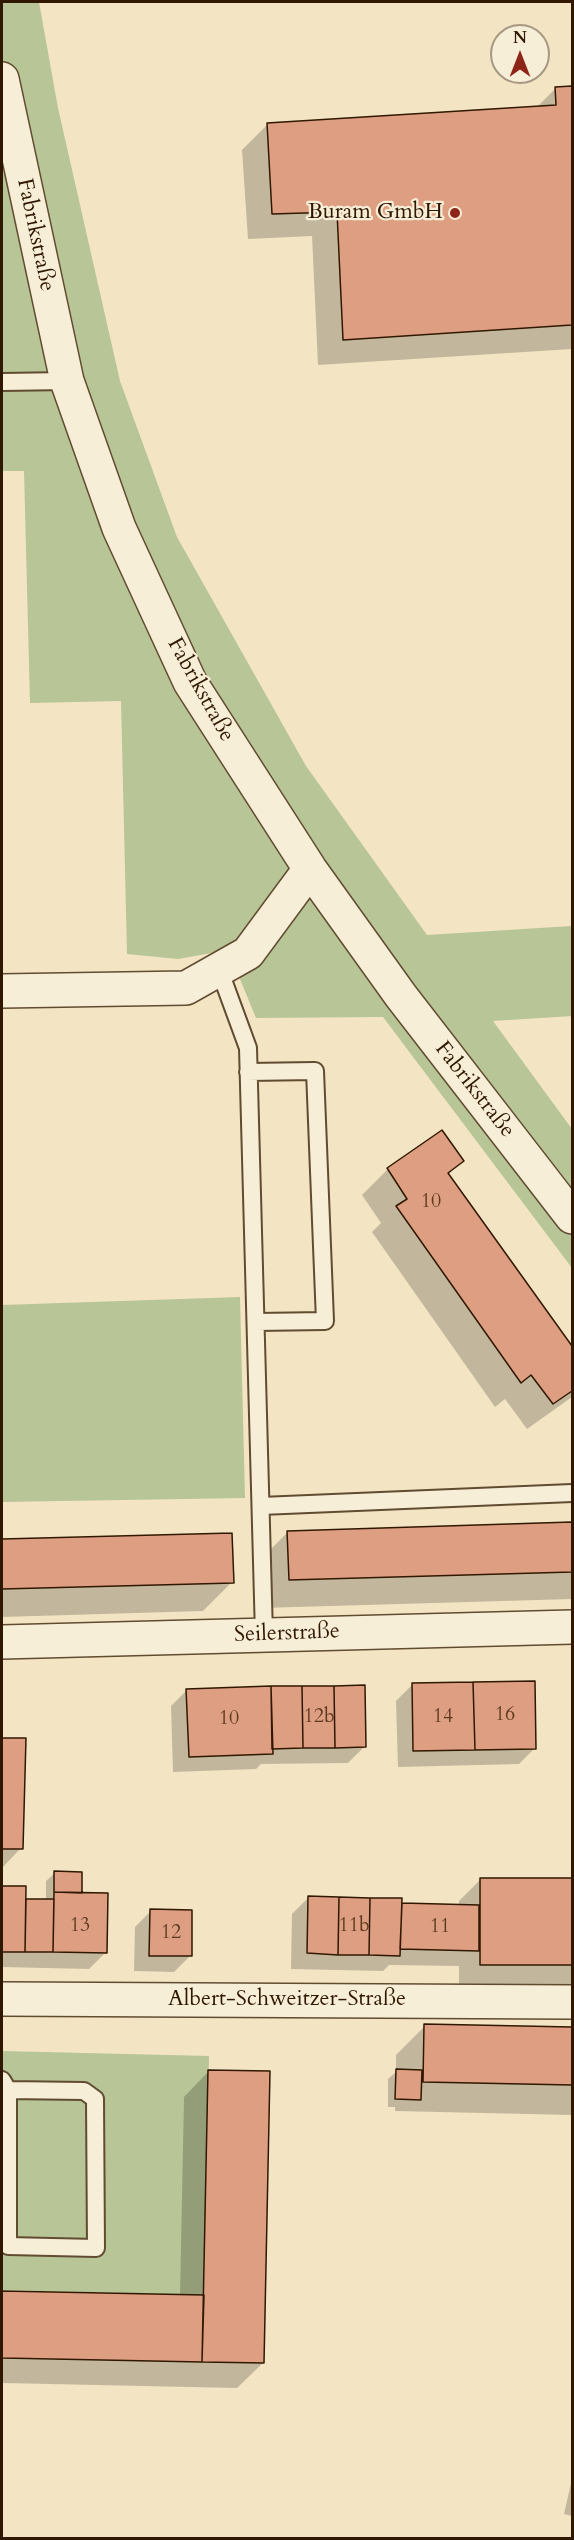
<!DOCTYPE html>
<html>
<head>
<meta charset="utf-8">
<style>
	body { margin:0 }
	#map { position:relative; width:574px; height:2540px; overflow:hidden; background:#f3e5c3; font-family:Cardo,serif }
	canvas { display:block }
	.frame { position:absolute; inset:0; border:3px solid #301800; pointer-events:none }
	.north { position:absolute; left:490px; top:24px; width:60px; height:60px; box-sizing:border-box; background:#f7eed8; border:2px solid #a79882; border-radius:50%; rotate:0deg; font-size:16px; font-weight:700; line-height:24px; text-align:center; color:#301800 }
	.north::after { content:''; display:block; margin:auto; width:21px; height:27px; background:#8f2418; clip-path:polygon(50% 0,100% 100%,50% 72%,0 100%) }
</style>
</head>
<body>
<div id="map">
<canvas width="574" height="2540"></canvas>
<div class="frame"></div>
<div class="north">N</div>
</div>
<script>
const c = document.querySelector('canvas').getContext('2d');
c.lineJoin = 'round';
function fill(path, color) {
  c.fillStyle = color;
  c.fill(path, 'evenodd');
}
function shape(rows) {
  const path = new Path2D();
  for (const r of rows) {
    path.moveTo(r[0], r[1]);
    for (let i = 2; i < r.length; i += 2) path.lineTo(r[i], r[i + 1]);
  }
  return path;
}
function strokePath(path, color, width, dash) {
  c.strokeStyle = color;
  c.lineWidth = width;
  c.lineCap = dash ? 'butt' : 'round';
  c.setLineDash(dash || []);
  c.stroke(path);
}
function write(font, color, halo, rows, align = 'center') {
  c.font = font + ' Cardo,serif';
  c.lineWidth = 4.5;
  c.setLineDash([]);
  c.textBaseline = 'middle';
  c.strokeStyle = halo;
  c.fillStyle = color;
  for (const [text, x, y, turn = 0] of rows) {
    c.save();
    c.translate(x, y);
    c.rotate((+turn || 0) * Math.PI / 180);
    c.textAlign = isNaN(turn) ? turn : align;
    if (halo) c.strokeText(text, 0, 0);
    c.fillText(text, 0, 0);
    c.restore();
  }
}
const green = shape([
	[2,2,39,2,58,108,120,381,177,537,306,766,427,935,572,926,572,1016,493,1021,572,1129,572,1268,383,1017,256,1018,228,950,178,959,127,954,121,701,30,703,24,471,2,471],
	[240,1297,245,1498,2,1502,2,1305],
	[2,2051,209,2056,204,2295,2,2290]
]);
const shadow = shape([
	[572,87,572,349,318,365,312,236,248,239,242,150,267,125,537,107,556,88],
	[442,1132,462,1160,448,1175,572,1348,572,1397,527,1429,505,1399,495,1407,372,1232,381,1223,362,1195,388,1169],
	[572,1524,572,1599,261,1608,259,1561,288,1532],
	[231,1534,232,1582,203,1611,2,1617,2,1540],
	[412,1685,535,1748,519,1764,398,1767,396,1701],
	[187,1690,364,1747,348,1763,261,1764,256,1769,173,1772,171,1706],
	[2,1739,24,1740,21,1848,2,1868],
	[55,1873,80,1894,105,1953,89,1969,2,1967,2,1887,25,1888,24,1901,46,1901,46,1881],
	[481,1879,572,1880,572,1986,459,1986,459,1966,389,1965,383,1971,291,1969,292,1914,308,1898,459,1906,459,1901],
	[151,1911,190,1956,174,1972,134,1971,135,1927],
	[425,2026,572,2029,572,2115,395,2111,395,2107,388,2107,388,2079,396,2072,396,2055],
	[209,2071,263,2363,237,2388,2,2383,2,2292,180,2296,184,2097],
	[572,2479,572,2516,564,2514]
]);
const building = shape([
	[572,86,572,325,343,340,337,212,272,214,267,123,556,105,555,87,572,86],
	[442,1130,464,1161,448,1173,572,1346,572,1391,553,1404,531,1375,521,1383,396,1206,407,1199,387,1168,442,1130],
	[572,1522,572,1572,289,1580,287,1531,572,1522],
	[232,1533,234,1583,2,1589,2,1539,232,1533],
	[535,1681,536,1749,475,1750,473,1682,535,1681],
	[473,1682,475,1750,413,1751,412,1683,473,1682],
	[365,1685,366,1747,335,1748,334,1686,365,1685],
	[271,1686,273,1754,189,1757,186,1689,271,1686],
	[271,1686,302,1686,303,1748,272,1749,271,1686],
	[302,1686,334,1686,335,1748,303,1748,302,1686],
	[2,1738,26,1738,23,1849,2,1849,2,1738],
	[54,1871,82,1872,82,1893,54,1892,54,1871],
	[480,1878,572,1878,572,1965,480,1965,480,1878],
	[2,1886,26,1886,25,1952,2,1952,2,1886],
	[54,1892,108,1893,107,1953,53,1952,54,1892],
	[308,1896,339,1897,338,1955,307,1953,308,1896],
	[339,1897,370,1898,369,1955,338,1955,339,1897],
	[370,1898,402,1898,400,1956,369,1955,370,1898],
	[26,1899,54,1899,53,1952,25,1952,26,1899],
	[402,1903,479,1905,479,1951,400,1949,402,1903],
	[150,1909,192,1910,192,1956,149,1956,150,1909],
	[424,2024,572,2027,572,2085,423,2082,424,2024],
	[396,2069,422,2070,421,2100,395,2099,396,2069],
	[208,2070,270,2071,264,2363,202,2362,208,2070],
	[2,2291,204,2295,202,2362,2,2358,2,2291]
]);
const lane = shape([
	[2,382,67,381],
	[219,969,248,1048,264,1635],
	[248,1072,315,1071,325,1321,256,1322],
	[261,1506,572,1493],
	[2,2080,8,2090,8,2246,96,2248,95,2099,84,2091,8,2090]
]);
const street = shape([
	[2,79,67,381,119,528,190,682,310,869,401,996,572,1217],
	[2,991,186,988,248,953,310,869],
	[2,1642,572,1627],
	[2,1999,572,2002]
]);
const markers = [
	[455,213,6,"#8f2418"]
];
const numberNames = [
	["10",431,1202],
	["16",505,1715],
	["12b",319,1717],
	["14",443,1717],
	["10",229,1719],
	["13",80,1926],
	["11b",354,1926],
	["11",440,1927],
	["12",171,1933]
];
const poiNames = [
	["Buram GmbH",443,213]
];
const streetNames = [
	["Fabrikstraße",35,235,78],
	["Fabrikstraße",200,690,61],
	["Fabrikstraße",474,1090,52],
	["Seilerstraße",287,1634,-2],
	["Albert-Schweitzer-Straße",287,2000]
];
fill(green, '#b8c596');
fill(shadow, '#0003');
fill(building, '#de9e81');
strokePath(building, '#301800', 1.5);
strokePath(lane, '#614b31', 20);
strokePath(street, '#614b31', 36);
strokePath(lane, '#f7eed8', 16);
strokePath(street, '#f7eed8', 33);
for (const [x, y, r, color] of markers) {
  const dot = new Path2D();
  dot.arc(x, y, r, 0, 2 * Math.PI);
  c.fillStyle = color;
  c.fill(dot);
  strokePath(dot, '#f7eed8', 2);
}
write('20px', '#5c3a20', null, numberNames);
write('22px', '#301800', '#f7eed8', poiNames, 'right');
write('22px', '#301800', '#f7eed8', streetNames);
</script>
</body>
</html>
